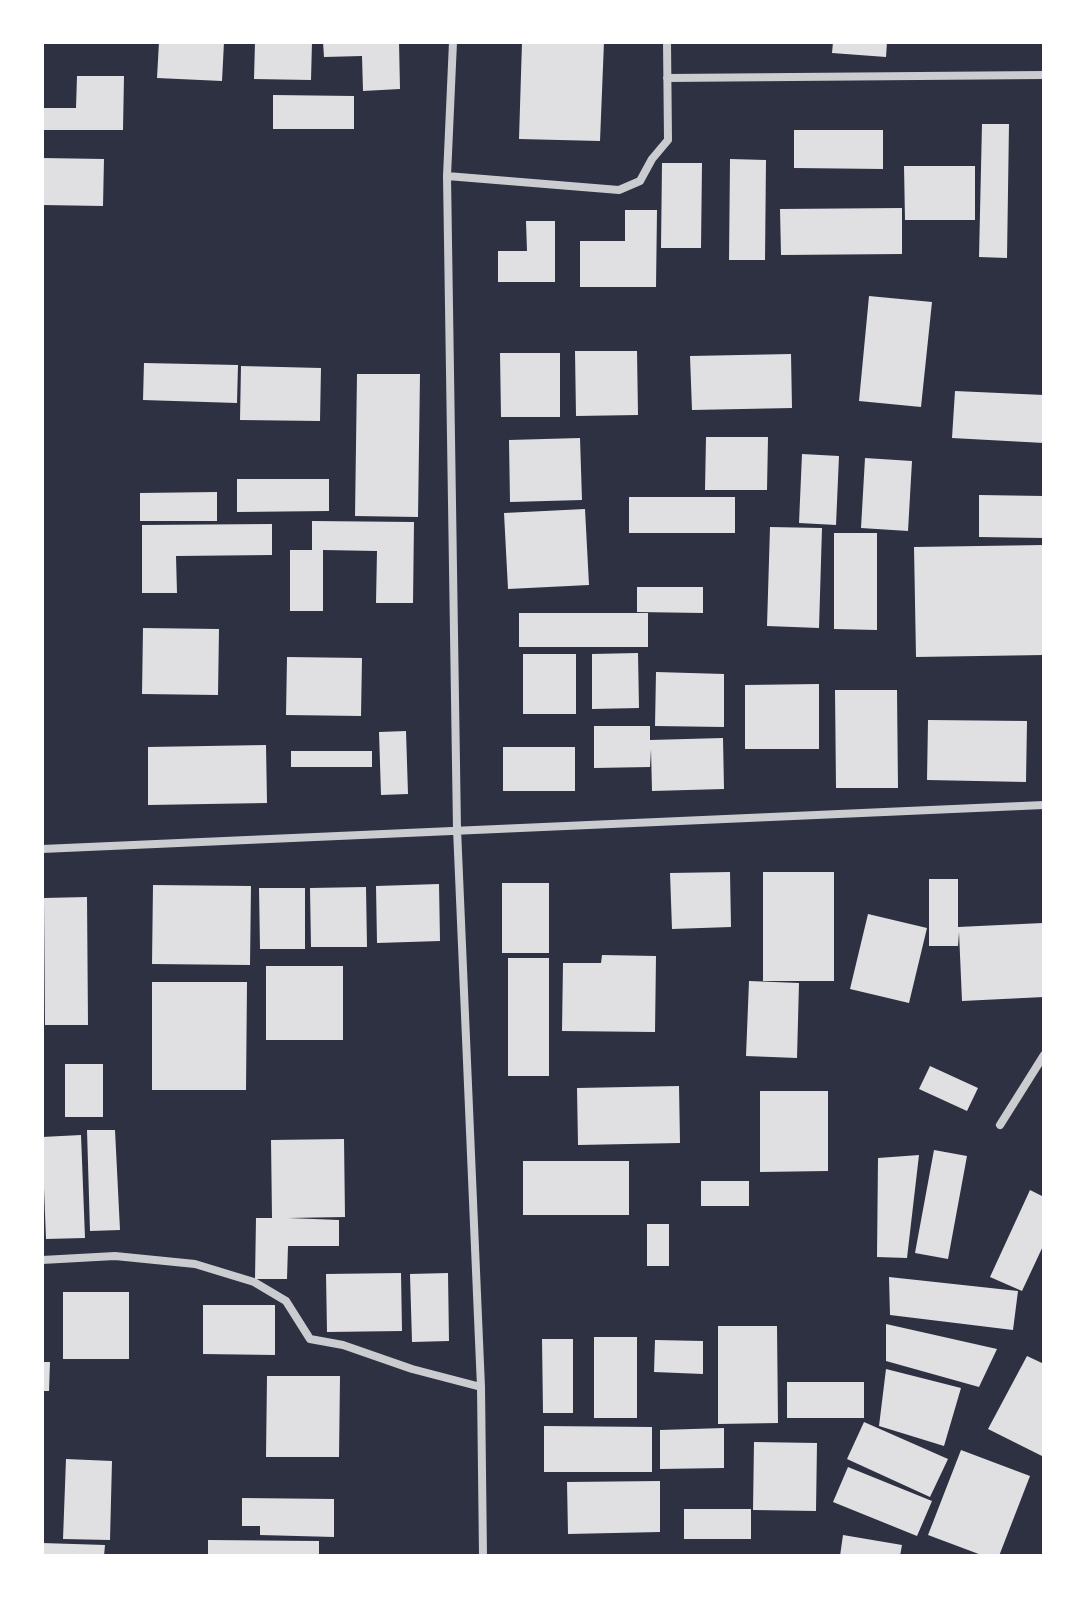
<!DOCTYPE html>
<html>
<head>
<meta charset="utf-8">
<style>
	body { margin:0 }
	#map { position:relative; width:1086px; height:1598px; overflow:hidden; background:#2d3142; font-family:"DejaVu Sans",sans-serif }
	canvas { display:block }
	.frame { position:absolute; inset:0; border:44px solid #fff; pointer-events:none }
</style>
</head>
<body>
<div id="map">
<canvas width="1086" height="1598"></canvas>
<div class="frame"></div>
</div>
<script>
const c = document.querySelector('canvas').getContext('2d');
c.lineJoin = 'round';
function fill(path, color) {
  c.fillStyle = color;
  c.fill(path, 'evenodd');
}
function shape(rows) {
  const path = new Path2D();
  for (const r of rows) {
    path.moveTo(r[0], r[1]);
    for (let i = 2; i < r.length; i += 2) path.lineTo(r[i], r[i + 1]);
  }
  return path;
}
function strokePath(path, color, width, dash) {
  c.strokeStyle = color;
  c.lineWidth = width;
  c.lineCap = dash ? 'butt' : 'round';
  c.setLineDash(dash || []);
  c.stroke(path);
}
const building = shape([
	[159,42,224,42,222,81,157,78],
	[255,42,312,42,311,80,254,79],
	[323,42,399,42,400,89,363,91,362,56,324,57],
	[522,42,604,42,600,141,519,139],
	[833,42,887,42,886,57,832,53],
	[77,76,124,76,123,130,42,130,42,108,76,108],
	[273,95,354,96,354,129,273,129],
	[982,124,1009,124,1007,258,979,257],
	[794,130,883,130,883,169,794,168],
	[42,158,104,159,103,206,42,205],
	[730,159,766,160,765,260,729,260],
	[662,163,702,163,701,248,661,248],
	[904,166,975,166,975,220,905,220],
	[902,208,902,254,781,255,780,209],
	[625,210,657,210,656,287,580,287,580,241,625,241],
	[526,221,555,221,555,282,498,282,498,251,527,251],
	[869,296,932,302,921,407,859,401],
	[575,351,637,351,638,415,576,416],
	[500,353,560,353,560,417,501,417],
	[791,354,792,408,692,410,690,356],
	[144,363,238,365,237,403,143,400],
	[241,366,321,368,320,421,240,420],
	[357,374,420,374,418,517,355,516],
	[955,391,1044,395,1044,443,952,438],
	[706,437,768,437,767,490,705,490],
	[580,438,582,500,510,502,509,440],
	[802,454,839,456,836,525,799,523],
	[865,458,912,461,908,531,861,528],
	[237,479,329,479,329,511,237,512],
	[217,492,217,521,140,521,140,493],
	[979,495,1044,496,1044,538,979,537],
	[629,497,735,497,735,533,629,533],
	[585,509,589,585,508,589,504,513],
	[312,521,414,522,413,603,376,603,377,551,323,550,323,611,290,611,290,550,312,550],
	[272,524,272,555,176,556,177,593,142,593,142,525],
	[770,527,822,528,819,628,767,626],
	[834,533,877,533,877,630,834,629],
	[1044,545,1044,655,916,657,914,547],
	[637,587,703,587,703,613,637,612],
	[519,613,648,613,648,647,519,647],
	[143,628,219,629,218,695,142,694],
	[638,653,639,708,592,709,592,654],
	[523,654,576,654,576,714,523,714],
	[287,657,362,658,361,716,286,715],
	[656,672,724,674,724,727,655,726],
	[819,684,819,749,745,749,745,685],
	[835,690,897,690,898,788,836,788],
	[928,720,1027,721,1026,782,927,780],
	[594,726,650,726,650,740,723,738,724,789,652,791,651,749,650,767,594,768],
	[406,731,408,794,381,795,379,732],
	[266,745,267,803,148,805,148,747],
	[503,747,575,747,575,791,503,791],
	[291,751,372,751,372,767,291,767],
	[730,872,731,927,672,929,670,873],
	[763,872,834,872,834,981,763,981],
	[929,879,958,879,958,927,1043,923,1044,997,962,1001,959,932,958,946,929,946],
	[502,883,549,883,549,953,502,953],
	[439,884,440,941,377,943,376,886],
	[153,885,251,886,250,965,152,964],
	[366,887,367,947,311,947,310,888],
	[259,888,305,888,305,949,260,949],
	[87,897,88,1025,45,1025,44,898],
	[868,914,927,928,909,1003,850,989],
	[602,955,656,956,655,1032,562,1031,563,963,601,963],
	[508,958,549,958,549,1076,508,1076],
	[266,966,343,966,343,1040,266,1040],
	[749,981,799,983,797,1058,746,1056],
	[152,982,247,982,246,1090,152,1090],
	[65,1064,103,1064,103,1117,65,1117],
	[930,1066,978,1088,967,1111,919,1089],
	[679,1086,680,1143,578,1145,577,1088],
	[760,1091,828,1091,828,1171,760,1172],
	[87,1130,115,1130,120,1230,90,1231],
	[81,1135,85,1238,46,1239,42,1137],
	[344,1139,345,1217,288,1218,339,1220,339,1246,288,1246,287,1279,255,1279,256,1218,272,1218,271,1140],
	[934,1150,967,1156,948,1259,915,1253],
	[919,1155,907,1258,877,1257,878,1158],
	[523,1161,629,1161,629,1215,523,1215],
	[701,1181,749,1181,749,1206,701,1206],
	[1030,1190,1044,1197,1044,1244,1022,1291,990,1277],
	[647,1224,669,1224,669,1266,647,1266],
	[401,1273,402,1331,327,1332,326,1274],
	[448,1273,449,1341,412,1342,410,1274],
	[889,1277,1018,1291,1013,1330,890,1315],
	[63,1292,129,1292,129,1359,63,1359],
	[203,1305,275,1305,275,1355,203,1354],
	[886,1324,997,1349,979,1387,886,1361],
	[718,1326,777,1326,778,1423,718,1424],
	[594,1337,637,1337,637,1418,594,1418],
	[542,1339,573,1339,573,1413,543,1413],
	[655,1340,703,1341,703,1374,654,1372],
	[1027,1356,1044,1364,1044,1457,988,1429],
	[42,1362,50,1362,49,1391,42,1391],
	[886,1369,961,1388,944,1446,879,1426],
	[267,1376,340,1376,339,1457,266,1457],
	[787,1382,864,1382,864,1418,787,1418],
	[864,1422,948,1459,930,1497,847,1459],
	[544,1426,652,1427,652,1472,544,1472],
	[724,1428,724,1468,660,1469,660,1430],
	[754,1442,817,1443,816,1511,753,1510],
	[961,1450,1030,1476,999,1556,984,1556,928,1535],
	[66,1459,112,1461,110,1540,63,1539],
	[848,1467,932,1501,917,1536,833,1502],
	[660,1481,660,1532,568,1534,567,1482],
	[242,1498,334,1499,334,1537,260,1535,260,1526,242,1526],
	[684,1509,751,1509,751,1539,684,1539],
	[843,1535,902,1545,900,1556,840,1556],
	[208,1540,319,1541,319,1556,208,1556],
	[42,1543,105,1545,104,1556,42,1556]
]);
const minor = shape([
	[453,42,447,176,457,829,481,1387,483,1556],
	[667,78,1044,75],
	[447,176,619,190,640,181,652,159,668,140,667,42],
	[42,849,1044,805],
	[1000,1125,1044,1055],
	[42,1260,115,1256,195,1264,254,1282,286,1301,310,1339,343,1345,412,1369,481,1387]
]);
fill(building, '#e0e0e3');
strokePath(minor, '#caccd0', 8);
</script>
</body>
</html>
